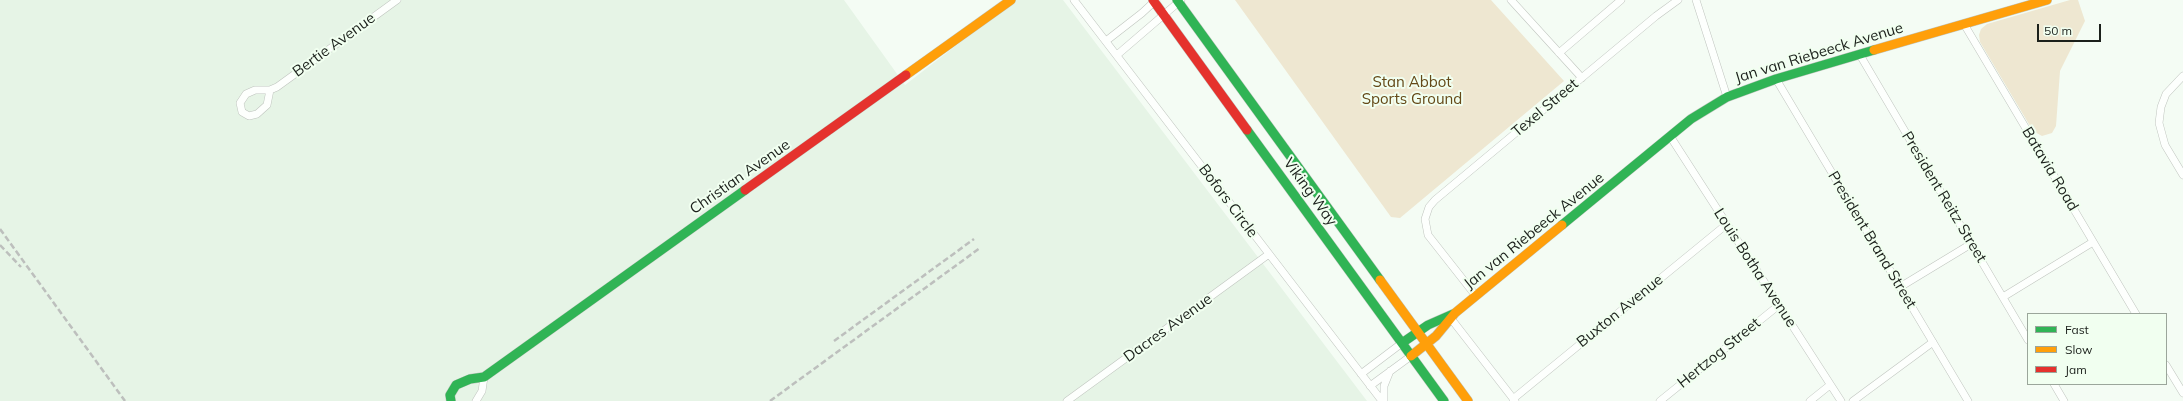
<!DOCTYPE html>
<html>
<head>
<meta charset="utf-8">
<style>
	body { margin:0 }
	#map { position:relative; width:2183px; height:401px; overflow:hidden; background:#f4fcf4; font-family:Mulish,sans-serif }
	canvas { display:block }
	.legend { position:absolute; left:2027px; top:313px; width:140px; height:72px; box-sizing:border-box; background:#f1fff0; border:1px solid #9ba69b; margin:0; padding:5px 7px; list-style:none; font-size:12px; color:#1b201b }
	.legend li { display:flex; align-items:center; gap:8px; height:20px }
	.legend b { width:20px; border:1px solid #9ba69b }
	.scale { position:absolute; left:2037px; top:24px; width:64px; height:18px; box-sizing:border-box; border:2px solid #1b201b; border-top:0; padding-left:5px; font-size:12px; line-height:14px; white-space:nowrap; color:#1b201b; -webkit-text-stroke:3px #f1fff0; paint-order:stroke }
</style>
</head>
<body>
<div id="map">
<canvas width="2183" height="401"></canvas>
<ul class="legend">
<li><b style="height:5px;background:#30b455"></b>Fast</li>
<li><b style="height:5px;background:#ff9f0a"></b>Slow</li>
<li><b style="height:5px;background:#e5322d"></b>Jam</li>
</ul>
<div class="scale">50 m</div>
</div>
<script>
const c = document.querySelector('canvas').getContext('2d');
c.lineJoin = 'round';
function fill(path, color) {
  c.fillStyle = color;
  c.fill(path, 'evenodd');
}
function shape(rows) {
  const path = new Path2D();
  for (const r of rows) {
    path.moveTo(r[0], r[1]);
    for (let i = 2; i < r.length; i += 2) path.lineTo(r[i], r[i + 1]);
  }
  return path;
}
function strokePath(path, color, width, dash) {
  c.strokeStyle = color;
  c.lineWidth = width;
  c.lineCap = dash ? 'butt' : 'round';
  c.setLineDash(dash || []);
  c.stroke(path);
}
function write(font, color, halo, rows, align = 'center') {
  c.font = font + ' Mulish,sans-serif';
  c.lineWidth = 4;
  c.setLineDash([]);
  c.textBaseline = 'middle';
  c.strokeStyle = halo;
  c.fillStyle = color;
  for (const [text, x, y, turn = 0] of rows) {
    c.save();
    c.translate(x, y);
    c.rotate((+turn || 0) * Math.PI / 180);
    c.textAlign = isNaN(turn) ? turn : align;
    if (halo) c.strokeText(text, 0, 0);
    c.fillText(text, 0, 0);
    c.restore();
  }
}
const built = shape([
	[0,0,844,0,905,85,1015,0,1063,0,1367,401,0,401]
]);
const green = shape([
	[1235,0,1491,0,1564,81,1400,218,1391,217],
	[2070,0,2078,0,2085,21,2060,71,2056,126,2052,133,2042,136,2033,131,1980,42,1979,35,1981,29,1987,24]
]);
const street = shape([
	[1074,0,1382,401],
	[1511,0,1582,78],
	[1696,0,1727,97],
	[1964,24,2136,314],
	[1106,41,1142,13,1156,0],
	[1559,53,1621,0],
	[1117,55,1181,0],
	[1860,55,2028,340],
	[2183,76,2166,94,2161,107,2159,123,2165,145,2183,175],
	[1776,79,1968,401],
	[270,90,267,105,257,114,249,116,242,112,240,103,246,94,255,90,270,90,277,87,397,0],
	[1670,136,1841,401],
	[1900,287,1971,244],
	[1476,296,1428,235,1425,219,1429,207,1435,200,1656,16,1678,0],
	[2003,297,2093,242],
	[1449,316,1515,401],
	[2166,365,2183,393],
	[1361,374,1402,343],
	[2054,384,2064,401],
	[1370,386,1411,356],
	[1513,399,1727,224],
	[476,401,482,391,484,377],
	[1067,401,1269,254],
	[1384,401,1384,386,1390,371],
	[1660,401,1779,305],
	[1810,401,1830,385],
	[1853,401,1933,342]
]);
const fast = shape([
	[1177,0,1380,280],
	[1247,130,1444,401],
	[1562,225,1691,119,1727,97,1776,79,1874,50],
	[1402,343,1428,325,1453,314],
	[451,401,450,395,456,385,470,379,484,377,745,190]
]);
const slow = shape([
	[1874,50,2047,0],
	[906,75,1011,0],
	[1380,280,1468,401],
	[1411,356,1436,336,1455,313,1562,225]
]);
const jam = shape([
	[1153,0,1247,130],
	[745,190,906,75]
]);
const rail = shape([
	[0,229,125,401],
	[0,245,21,267],
	[834,341,974,239],
	[770,401,980,248]
]);
const streetNames = [
	["Bertie Avenue",334,45,-36],
	["Jan van Riebeeck Avenue",1819,53,-17],
	["Texel Street",1545,108,-40],
	["Batavia Road",2050,169,59],
	["Christian Avenue",740,177,-35],
	["Viking Way",1310,192,54],
	["President Reitz Street",1944,197,59],
	["Bofors Circle",1228,201,53],
	["Jan van Riebeeck Avenue",1534,231,-39],
	["President Brand Street",1872,240,59],
	["Louis Botha Avenue",1755,268,57],
	["Buxton Avenue",1620,311,-39],
	["Dacres Avenue",1168,328,-36],
	["Hertzog Street",1719,353,-39]
];
const parkNames = [
	["Stan Abbot",1412,82],
	["Sports Ground",1412,99]
];
fill(built, '#e6f4e6');
fill(green, '#eee7d1');
strokePath(street, '#bfc4be', 8);
strokePath(fast, '#bfc4be', 10);
strokePath(slow, '#bfc4be', 10);
strokePath(jam, '#bfc4be', 10);
strokePath(street, '#fdfffd', 7);
strokePath(fast, '#30b455', 9);
strokePath(slow, '#ff9f0a', 9);
strokePath(jam, '#e5322d', 9);
strokePath(rail, '#bdbfbd', 2.5, [6, 3]);
write('15px', '#1b201b', '#f1fff0', streetNames);
write('15px', '#644917', '#f1fff0', parkNames);
</script>
</body>
</html>
